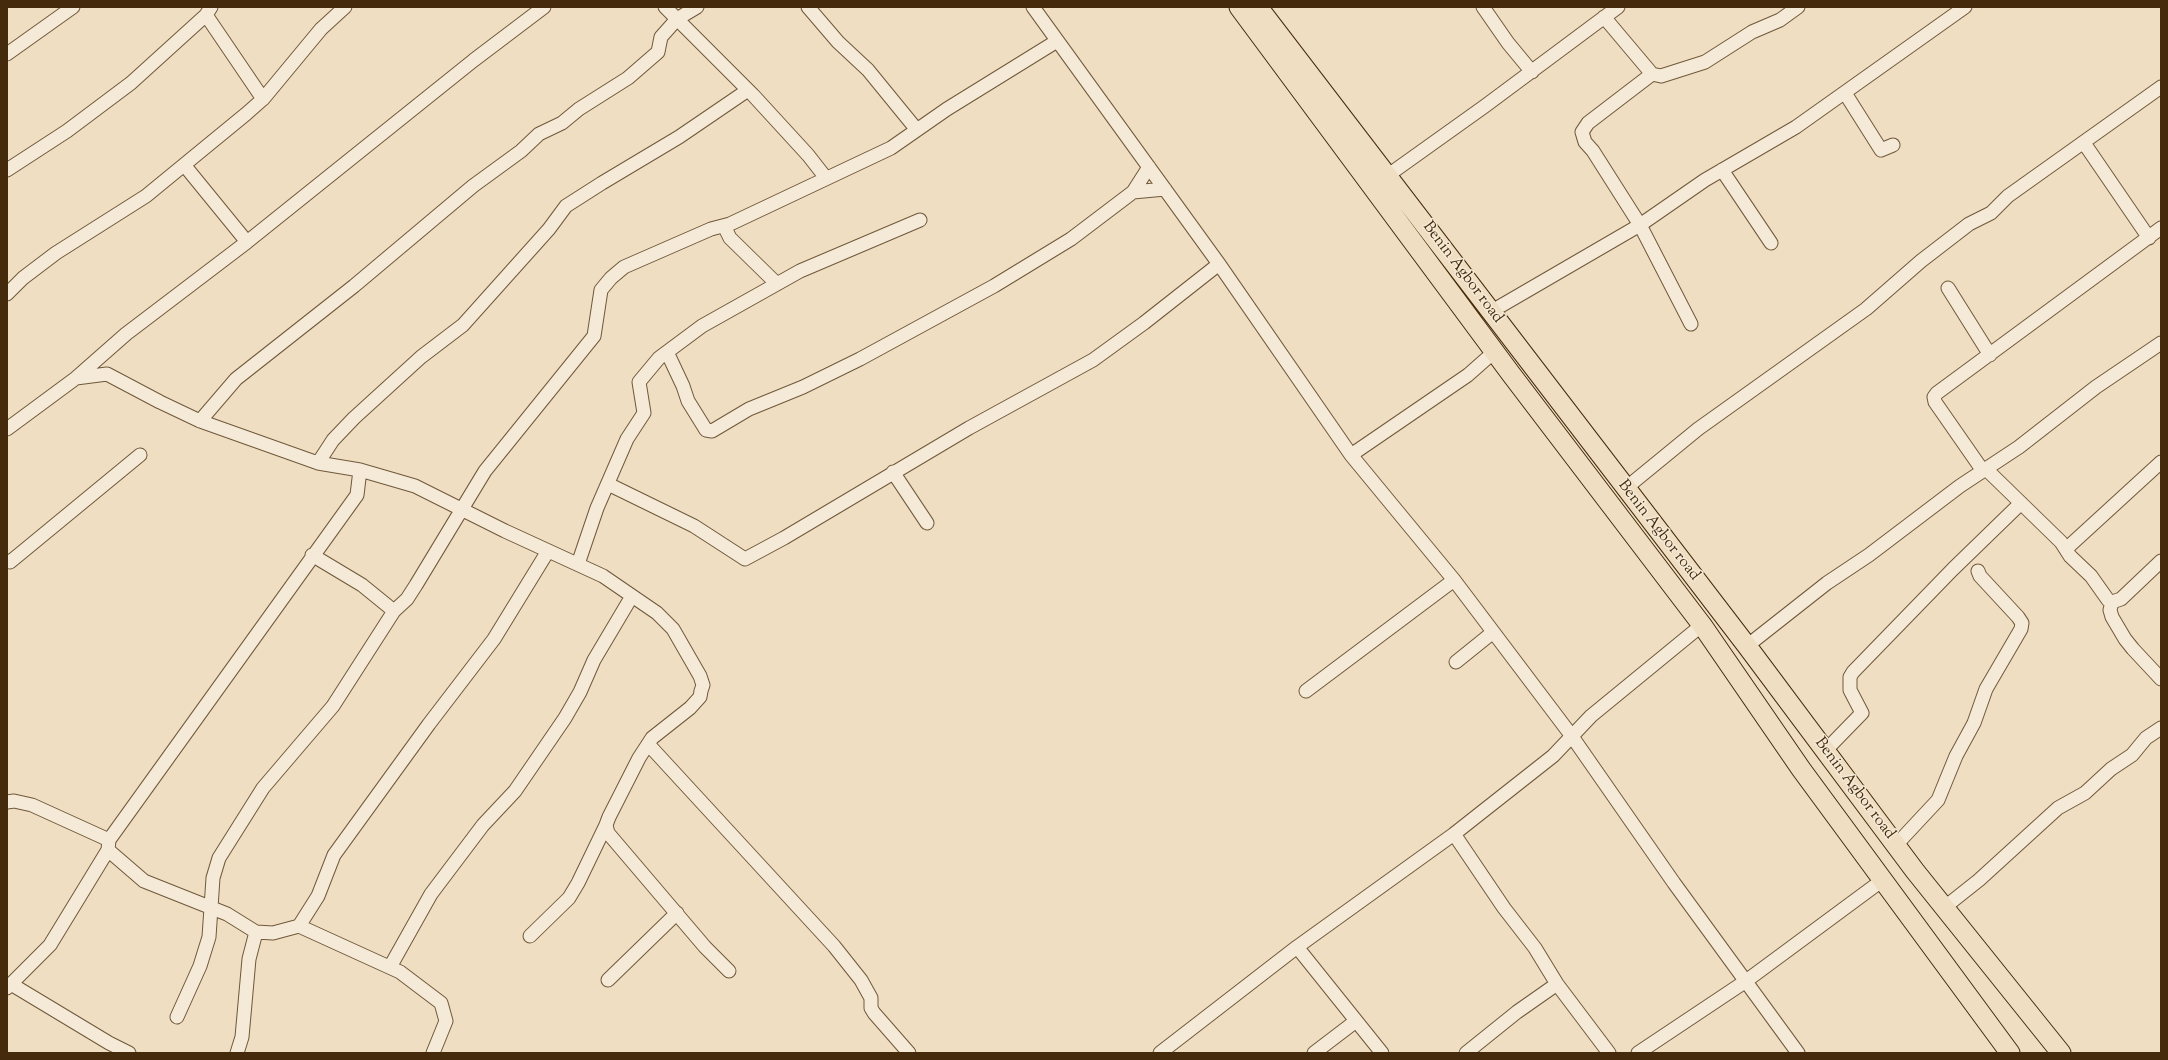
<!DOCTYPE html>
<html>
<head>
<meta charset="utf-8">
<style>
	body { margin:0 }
	#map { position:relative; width:2168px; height:1060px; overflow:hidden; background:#efdec2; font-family:"Sorts Mill Goudy",serif }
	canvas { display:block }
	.frame { position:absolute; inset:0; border:8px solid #452b0c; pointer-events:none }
</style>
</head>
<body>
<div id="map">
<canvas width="2168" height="1060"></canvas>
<div class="frame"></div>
</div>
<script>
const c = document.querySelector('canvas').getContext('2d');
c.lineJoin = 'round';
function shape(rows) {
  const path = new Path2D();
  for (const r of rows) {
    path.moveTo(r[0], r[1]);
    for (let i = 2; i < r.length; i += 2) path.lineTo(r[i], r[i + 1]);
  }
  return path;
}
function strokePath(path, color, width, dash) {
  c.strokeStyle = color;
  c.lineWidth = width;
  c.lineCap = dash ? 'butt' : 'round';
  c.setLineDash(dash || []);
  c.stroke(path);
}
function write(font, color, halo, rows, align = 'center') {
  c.font = font + ' "Sorts Mill Goudy",serif';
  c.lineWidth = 3;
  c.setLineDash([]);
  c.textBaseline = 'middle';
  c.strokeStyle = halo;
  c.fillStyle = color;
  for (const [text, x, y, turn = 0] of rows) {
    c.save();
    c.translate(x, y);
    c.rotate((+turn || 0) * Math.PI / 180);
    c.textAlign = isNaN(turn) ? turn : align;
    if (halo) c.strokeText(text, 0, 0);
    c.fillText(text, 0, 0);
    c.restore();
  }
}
const minor = shape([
	[665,7,753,95,808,155,826,178],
	[808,7,838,42,868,70,917,130],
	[1033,7,1219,264,1351,455,1454,580,1571,735,1674,883,1798,1053],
	[1483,7,1508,43,1532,72],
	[206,15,263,99],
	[1604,17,1652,74,1661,76,1705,62,1752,32,1780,20,1798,7],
	[7,54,73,7],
	[1652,74,1588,123,1582,132,1585,142,1593,151,1640,225,1691,324],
	[1845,93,1881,150,1893,145],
	[2084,143,2149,238],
	[185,166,247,242],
	[7,170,67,131,131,83,206,15,211,7],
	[1722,170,1771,243],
	[1387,176,1485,106,1618,7],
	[1133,192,1165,189],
	[724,226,730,238,777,284],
	[1948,288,1990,355],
	[7,294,23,278,56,253,146,196,246,114,263,99,321,29,345,7],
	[1492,311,1640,225,1705,180,1796,127,1965,7],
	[667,352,683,386,688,401,706,430,712,431,749,409,803,387,860,359,994,286,1071,239,1133,192,1149,167],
	[76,378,107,374,160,402,200,421,318,463,360,470,357,495,109,840,108,850,144,881,227,914,256,932,273,933,299,926,400,972,441,1003,446,1021,433,1053],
	[200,421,236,379,354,286,473,186,521,151,539,134,562,123,579,109,628,78,658,52,661,37,677,19,697,7],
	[7,429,76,378,126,334,247,242,474,60,544,7],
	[1351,455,1468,375,1494,352],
	[318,463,333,440,354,418,421,357,463,325,549,229,566,206,602,183,679,137,748,90],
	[1986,469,2061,542,2070,556,2091,576,2108,600,2112,602,2121,599,2161,561],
	[360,470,415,486,505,531,603,576,657,613,673,629,700,676,703,685,701,691,700,697,690,708,652,738,639,758,609,817,606,825,608,833,705,947,729,971],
	[1983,471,1935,402,1934,397,1937,393,2161,228],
	[893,472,927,523],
	[608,484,694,526,745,559,784,538,969,428,1093,360,1144,323,1219,264],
	[1626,488,1698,429,1866,309,1921,261,1969,224,1991,213,2008,196,2161,87],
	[2066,549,2161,462],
	[312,555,362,585,394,611,407,599,416,585,485,471,594,336,601,290,611,278,624,267,711,229,730,224,891,148,947,109,1057,41],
	[7,561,10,562,21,553,140,455],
	[578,564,597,508,627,439,644,413,639,382,659,358,702,326,800,271,920,220],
	[2112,602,2110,610,2112,617,2125,639,2133,649,2161,679],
	[1747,646,1827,583,1869,555,1960,486,2019,447,2096,387,2161,343],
	[1456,662,1492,633],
	[1306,691,1454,580],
	[648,744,834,946,861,980,871,998,871,1008,874,1013,909,1053],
	[1825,751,1862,713,1850,690,1850,677,1853,672,1953,569,2021,503],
	[7,802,14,801,32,805,109,840],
	[1896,845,1938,800,1956,756,1974,723,1986,689,2021,629,2022,623,2018,617,1980,576,1978,571],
	[1945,907,1979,880,2058,808,2085,793,2111,769,2132,755,2146,738,2161,728],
	[299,926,318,896,334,855,429,724,494,639,548,551],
	[530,936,569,898,578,883,606,825],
	[390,967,431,894,483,825,515,791,565,718,580,692,594,660,632,596],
	[608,980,677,913],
	[11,984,109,1043,129,1053],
	[7,988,50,945,108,850],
	[177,1017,200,966,209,937,213,878,219,858,263,788,333,706,394,611],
	[237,1053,242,1037,249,959,256,932],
	[1160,1053,1297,947],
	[1314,1053,1356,1021],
	[1382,1053,1297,947,1454,834],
	[1466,1053,1517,1012,1557,984],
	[1609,1053,1557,984,1535,948,1504,908,1454,834,1553,756,1591,716,1702,625],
	[1638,1053,1746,981,1884,879]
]);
const highway = shape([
	[1239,7,1511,374,1702,625,1801,769,2010,1053],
	[1258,7,1747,646,1915,871,2061,1053]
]);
const streetNames = [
	["Benin Agbor road",1462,273,53],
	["Benin Agbor road",1658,531,52],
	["Benin Agbor road",1854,789,53]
];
strokePath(minor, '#70583a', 15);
strokePath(highway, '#452b0c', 21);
strokePath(minor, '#f5ead7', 13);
strokePath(highway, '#efdec2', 19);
write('16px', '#452b0c', '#f5ead7', streetNames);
</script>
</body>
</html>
